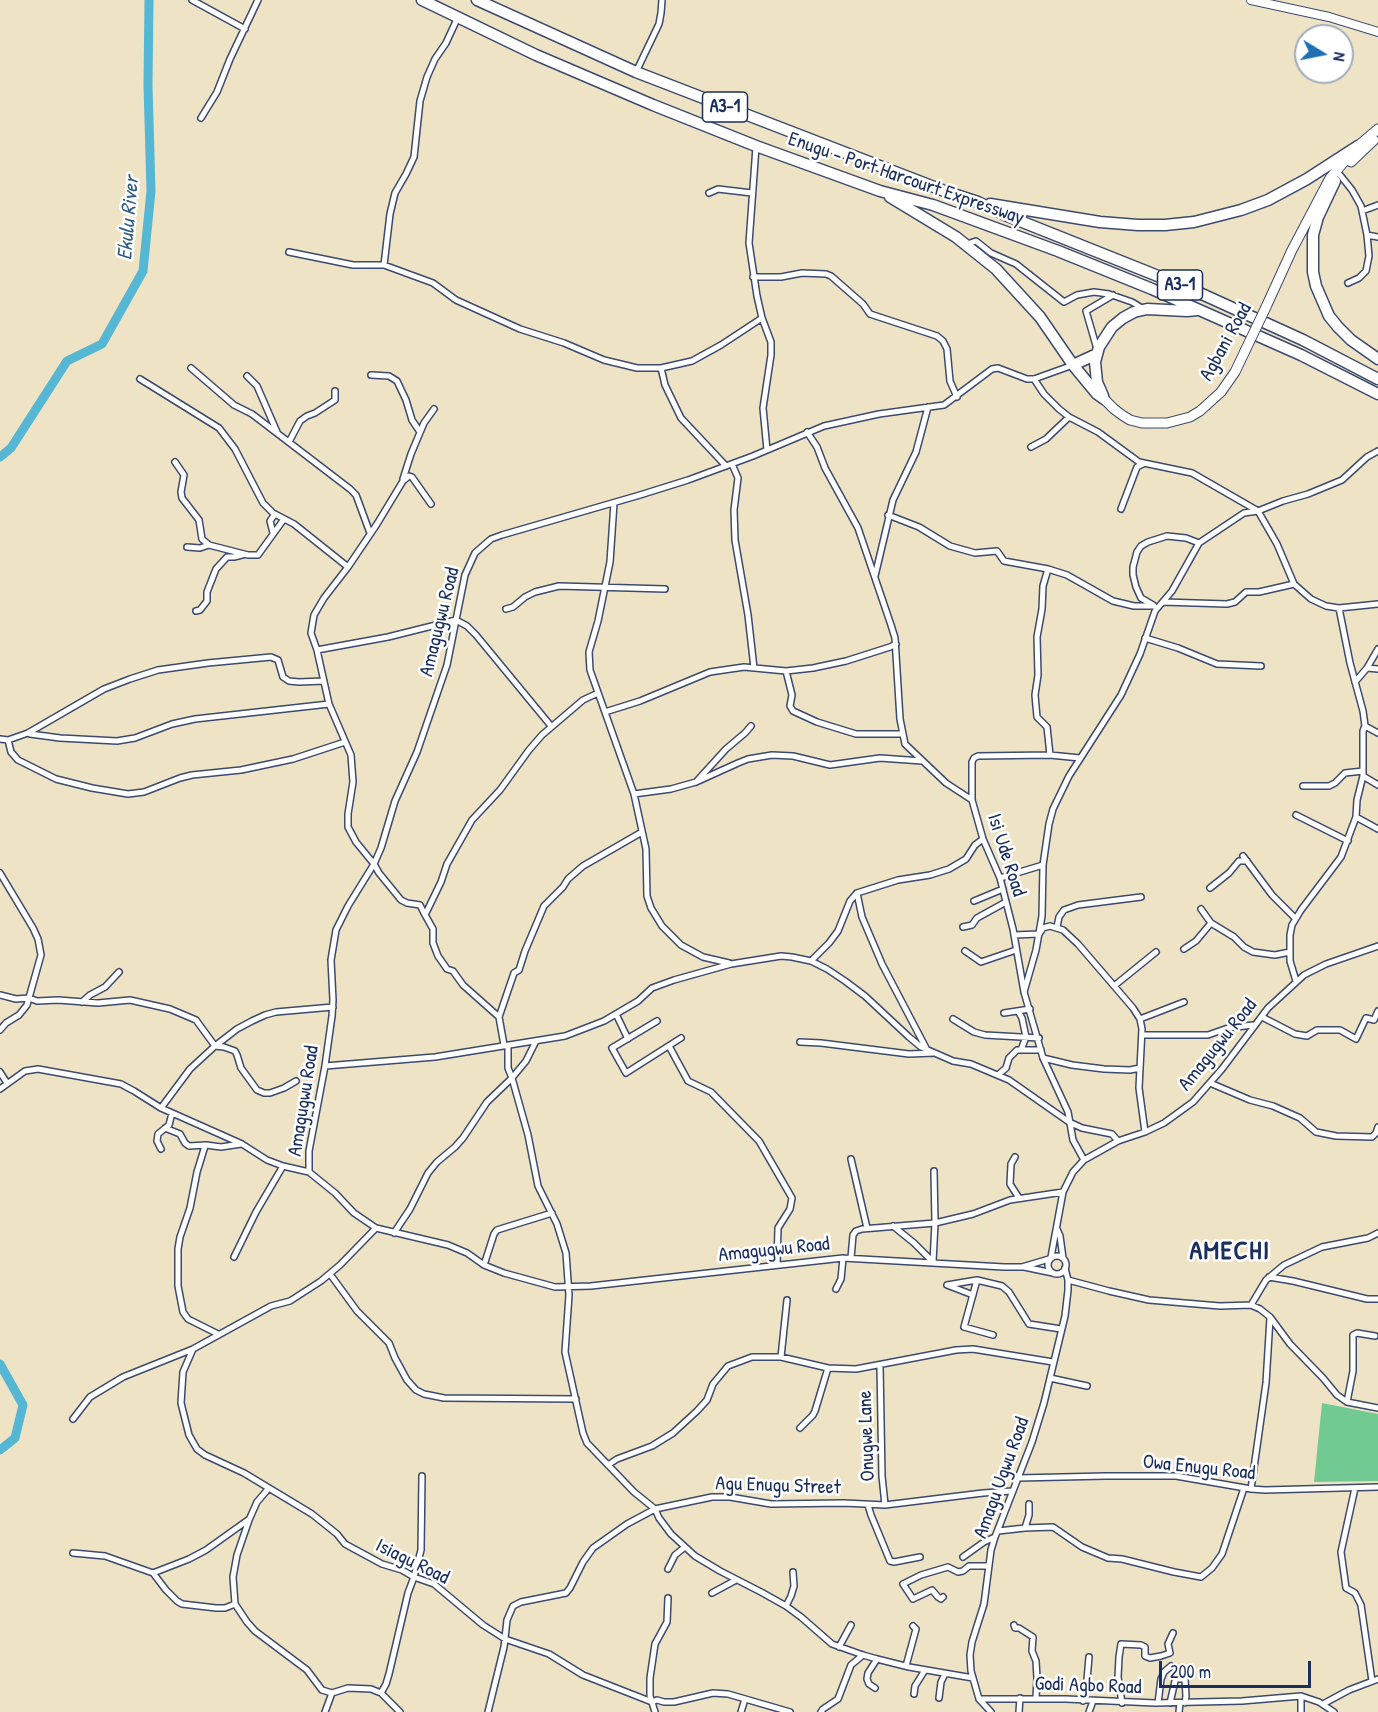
<!DOCTYPE html>
<html>
<head>
<meta charset="utf-8">
<style>
	body { margin:0 }
	#map { position:relative; width:1378px; height:1712px; overflow:hidden; background:#efe3c5; font-family:"Patrick Hand",sans-serif }
	canvas { display:block }
	.north { position:absolute; left:1294px; top:24px; width:60px; height:60px; box-sizing:border-box; background:#fff; border:2px solid #a4acbf; border-radius:50%; rotate:100deg; font-size:16px; font-weight:700; line-height:24px; text-align:center; color:#1b2f5e }
	.north::after { content:''; display:block; margin:auto; width:21px; height:27px; background:#1f6fb2; clip-path:polygon(50% 0,100% 100%,50% 72%,0 100%) }
	.scale { position:absolute; left:1159px; top:1661px; width:152px; height:27px; box-sizing:border-box; border:3px solid #1b2f5e; border-top:0; padding-left:8px; font-size:18px; line-height:21px; white-space:nowrap; color:#1b2f5e; -webkit-text-stroke:4px #fff; paint-order:stroke }
</style>
</head>
<body>
<div id="map">
<canvas width="1378" height="1712"></canvas>
<div class="north">N</div>
<div class="scale">200 m</div>
</div>
<script>
const c = document.querySelector('canvas').getContext('2d');
c.lineJoin = 'round';
function fill(path, color) {
  c.fillStyle = color;
  c.fill(path, 'evenodd');
}
function shape(rows) {
  const path = new Path2D();
  for (const r of rows) {
    if (r.length === 3) {
      path.moveTo(r[0] + r[2], r[1]);
      path.arc(r[0], r[1], r[2], 0, 2 * Math.PI);
      continue;
    }
    path.moveTo(r[0], r[1]);
    for (let i = 2; i < r.length; i += 2) path.lineTo(r[i], r[i + 1]);
  }
  return path;
}
function strokePath(path, color, width, dash) {
  c.strokeStyle = color;
  c.lineWidth = width;
  c.lineCap = dash ? 'butt' : 'round';
  c.setLineDash(dash || []);
  c.stroke(path);
}
function write(font, color, halo, rows, align = 'center') {
  c.font = font + ' "Patrick Hand",sans-serif';
  c.lineWidth = 5;
  c.setLineDash([]);
  c.textBaseline = 'middle';
  c.strokeStyle = halo;
  c.fillStyle = color;
  for (const [text, x, y, turn = 0] of rows) {
    c.save();
    c.translate(x, y);
    c.rotate((+turn || 0) * Math.PI / 180);
    c.textAlign = isNaN(turn) ? turn : align;
    if (halo) c.strokeText(text, 0, 0);
    c.fillText(text, 0, 0);
    c.restore();
  }
}
const green = shape([
	[1322,1403,1378,1414,1378,1481,1314,1482]
]);
const river = shape([
	[0,457,11,448,67,361,102,344,143,271,151,191,148,85,149,0],
	[0,1364,23,1405,15,1438,0,1450]
]);
const street = shape([
	[192,0,245,29],
	[636,72,659,24,661,13,662,0],
	[201,118,217,92,230,59,258,0],
	[756,147,749,243,757,296,762,318,771,342,771,355,763,408,767,450],
	[1340,175,1352,190,1361,206,1367,235,1369,256,1366,271,1359,278,1348,283],
	[709,193,718,189,752,193],
	[1362,211,1378,205],
	[1367,235,1378,237],
	[967,244,976,241,991,253,1016,264,1064,302,1077,295,1094,292,1109,294,1132,302,1140,307],
	[289,252,353,265,384,265,433,283,456,300,520,329,564,343,604,360,637,368,661,368,692,361,721,345,762,318],
	[384,265,390,214,395,193,406,174,414,157,420,101,427,77,435,59,446,43,458,17],
	[753,277,781,277,802,273,826,274,831,276,863,304,870,314,937,336,943,341,947,349,950,381,957,397],
	[1097,349,1086,311,1113,295],
	[191,368,234,405,252,414,350,489,356,495,370,533],
	[661,368,665,385,681,418,726,466],
	[371,375,389,376,397,381,406,400,412,420,420,432],
	[247,376,257,386,277,432],
	[140,379,219,428,235,449,263,503,273,513,294,524,348,567],
	[1034,379,1044,394,1059,409,1069,417,1098,432,1139,462,1192,473,1258,511,1277,544,1294,584,1311,599,1326,606,1339,608,1378,604],
	[807,432,817,447,825,468,858,528,891,625,895,638,900,719,905,744,946,783,972,800],
	[289,442,300,421,307,416,315,413,335,400,335,391],
	[1031,447,1046,439,1069,417],
	[175,462,184,475,181,492,182,498,199,520,202,539,209,545,248,555,258,555,284,519],
	[732,464,738,478,734,510,735,540,748,615,754,668],
	[403,479,411,454,424,423,434,409],
	[614,503,610,562,598,621,589,652,590,670,634,794,646,849,647,896,651,908,662,926,681,945,703,957,729,963],
	[431,504,412,477,409,476,403,481,377,524,348,567,324,598,314,615,311,633,317,650,329,704,351,755,353,782,348,814,348,827,356,842,374,864,379,873,401,900,407,903,420,905,424,913,426,913,441,882,447,864,472,820,500,790,529,750,542,735,583,700,598,693],
	[1121,509,1137,467,1143,464],
	[888,515,919,527,950,546,975,553,997,551,1004,561,1048,569],
	[273,533,270,521,275,514],
	[187,547,200,548,209,545],
	[875,576,893,500,916,452,928,407],
	[1163,602,1227,604,1235,602,1246,592,1259,592,1294,584],
	[1153,605,1141,598,1136,587,1133,575,1133,567,1137,552,1141,546,1148,542,1167,536,1186,538,1199,543],
	[506,609,513,607,525,597,535,592,559,586,665,589],
	[196,611,200,610,207,601,207,592,216,569,227,557,234,557,242,555],
	[1145,638,1178,648,1217,664,1261,666],
	[317,650,388,637,456,620,467,626,476,635,551,726],
	[1367,668,1378,669],
	[786,671,792,695,790,706,793,711,817,722,856,734,902,734],
	[1355,682,1367,668,1378,649],
	[605,712,640,701,710,672,744,667,786,671,813,668,846,661,890,647,896,644],
	[1365,726,1378,733],
	[30,734,60,738,117,741,135,738,172,724,195,719,329,704],
	[0,739,8,740,28,733,104,689,130,679,158,670,208,663,271,657,278,660,283,677,289,681,299,682,324,681],
	[8,740,11,752,18,760,56,779,92,788,128,794,144,792,180,778,192,775,241,770,293,759,345,742],
	[1050,755,1047,727,1037,717,1035,695,1038,675,1037,637,1042,609,1043,586,1048,569,1067,575,1113,601,1134,606,1154,606],
	[1080,758,1050,755,978,756,974,758,972,762,972,800,983,839,1000,878,1013,929,1024,992,1043,1058,1068,1112,1073,1140,1084,1160],
	[1363,776,1378,785],
	[696,782,738,763,748,759,772,755,793,756,830,765,880,758,922,761],
	[1303,786,1329,786,1335,783,1345,773,1363,771],
	[634,794,671,789,696,782,726,749,745,733,751,726],
	[1296,815,1348,841],
	[1356,817,1378,829],
	[1243,856,1272,895,1295,918],
	[0,873,33,928,38,939,41,955,27,1005,19,1015,6,1023,0,1030],
	[1000,878,1043,865],
	[1210,888,1229,873,1239,861,1247,861],
	[857,893,862,917,882,964,926,1048],
	[974,901,1003,889],
	[1201,909,1211,923,1234,937,1244,947,1253,952,1275,955,1290,952],
	[424,913,433,929,433,943,438,956,447,969,453,971,463,985,499,1017,504,1045],
	[963,927,972,925,977,918,1006,902],
	[1057,927,1059,917,1064,910,1078,905,1141,897],
	[1014,935,1039,934,1043,928,1050,926,1063,930,1078,944,1133,1008,1140,1019,1142,1029,1139,1088,1145,1132],
	[1184,949,1196,941,1211,923],
	[965,951,981,962,1016,950],
	[811,961,829,943,838,931,850,901,857,893,898,880,930,875,949,869,966,859,975,845,983,839],
	[1296,981,1290,961,1290,935,1292,925,1301,910,1341,857,1356,817,1357,800,1363,776,1363,731,1365,726,1363,711,1350,663,1339,608],
	[1114,986,1156,952],
	[1024,992,1036,950,1042,916,1043,865,1049,824,1053,809,1069,776,1121,695,1140,654,1155,611,1172,591,1199,543,1244,513,1258,511,1283,501,1308,494,1342,480,1367,457,1378,451],
	[0,995,16,999,29,998,37,1001,58,1000,98,1003,130,1000,170,1009,196,1020,215,1046,224,1047,235,1051,237,1055,241,1068,257,1090,264,1093,270,1093,284,1088,296,1081],
	[82,1002,90,995,105,987,119,972],
	[1018,1011,1022,1018,1026,1037,1021,1050],
	[1004,1013,1030,1009],
	[616,1014,628,1039],
	[499,1017,514,973,519,970,525,951,544,906,563,887,568,879,583,866,642,832],
	[1262,1017,1295,1034,1307,1036,1317,1030,1340,1030,1356,1039,1366,1018,1374,1020,1378,1011],
	[953,1019,974,1032,985,1035,1039,1038],
	[1140,1019,1184,1002],
	[657,1021,612,1048,626,1073,681,1038],
	[1142,1035,1208,1035,1228,1028,1253,1025],
	[536,1041,526,1061,512,1078,528,1135,538,1186,557,1224,566,1253,569,1295,565,1352,583,1433,587,1443,634,1492,655,1509,659,1518,671,1534,695,1556,720,1571,761,1592,786,1606,801,1617,832,1644,863,1655,877,1659,909,1667,973,1678],
	[800,1042,821,1043,909,1054,934,1053],
	[669,1046,688,1081,711,1092,759,1141,792,1198,790,1209,778,1228,777,1265],
	[1043,1058,1072,1065,1104,1069,1130,1070,1140,1068],
	[325,1066,435,1057,565,1036,604,1021,638,1001,652,988,674,980,731,964,781,956,792,957,811,961,827,969,845,981,865,996,909,1037,921,1047,953,1061,971,1064,1009,1080,1069,1122,1082,1128,1112,1134,1118,1141],
	[0,1072,7,1083],
	[998,1075,1006,1068,1009,1058,1017,1050,1041,1050],
	[1210,1083,1250,1100,1273,1106,1300,1118,1316,1132,1336,1136,1372,1137,1376,1133,1378,1127],
	[0,1089,25,1071,38,1069,121,1084,134,1091,161,1108,242,1144,267,1160,283,1166,309,1172,335,1193,354,1213,376,1228,448,1245,467,1253,484,1265,504,1273,555,1287,591,1286,843,1258,1004,1267,1022,1267,1049,1259],
	[161,1108,190,1069,215,1046,237,1029,252,1021,265,1015,276,1012,333,1007],
	[165,1128,180,1134,185,1143,189,1146,206,1145,221,1147,241,1144],
	[205,1146,197,1172,190,1208,180,1237,178,1249,178,1286,183,1312,188,1319,218,1334],
	[161,1149,157,1141,158,1134,169,1125,172,1113],
	[1015,1157,1011,1164,1010,1184,1019,1198],
	[851,1159,867,1228],
	[309,1172,309,1151,325,1066,332,1016,333,1000,331,960,336,930,348,906,374,864,381,848,395,801,417,752,447,665,465,575,475,553,491,539,502,535,640,495,688,480,753,456,824,426,879,414,944,405,992,369,998,368,1027,379,1034,379,1073,365],
	[893,1226,914,1243,933,1262],
	[1057,1229,1060,1236,1063,1258],
	[394,1233,410,1209,428,1173,437,1162,455,1147,463,1138,487,1102,512,1078,508,1068,508,1045],
	[1057,1265,9],
	[234,1257,256,1212,283,1166],
	[1051,1257,1063,1192,1073,1172,1084,1160,1118,1141,1145,1132,1164,1123,1193,1102,1222,1069,1268,1008,1304,975,1326,964,1378,946],
	[851,1258,853,1235,856,1231,862,1229,935,1223,973,1214,1010,1200,1063,1192],
	[933,1262,935,1223,934,1171],
	[484,1265,494,1234,497,1230,552,1213],
	[1024,1267,1053,1273],
	[330,1274,357,1311,389,1343,395,1358,407,1380,416,1390,424,1394,444,1398,576,1399],
	[1269,1277,1293,1281,1367,1299,1378,1299],
	[1068,1280,1109,1291,1149,1300,1220,1306,1251,1305,1260,1309,1270,1317,1290,1344,1323,1378,1337,1395,1347,1402,1378,1408],
	[836,1289,841,1279,843,1258],
	[973,1295,947,1285,977,1280],
	[1251,1305,1266,1280,1284,1265,1322,1247,1368,1238,1378,1233],
	[993,1335,964,1327,977,1280,1002,1286,1009,1292,1029,1324,1061,1329],
	[193,1349,183,1372,181,1403,189,1435,197,1449,205,1455,244,1473,312,1514,337,1534,345,1544,382,1564,402,1570,414,1577,434,1584,483,1625,505,1639,549,1654,583,1675,652,1702,657,1700,664,1702,674,1702,713,1693,728,1694,790,1712],
	[781,1357,787,1300],
	[880,1366,882,1476,885,1505],
	[1050,1378,1087,1386],
	[1347,1402,1353,1371,1353,1335,1357,1333,1375,1336],
	[73,1419,90,1397,123,1377,193,1349,271,1306,290,1301,321,1281,340,1265,376,1228],
	[800,1428,813,1415,815,1411,828,1368],
	[608,1465,617,1459,652,1446,673,1433,697,1411,707,1400,713,1384,728,1366,752,1357,781,1357,828,1368,856,1369,956,1350,973,1349,1053,1362],
	[1018,1478,1106,1476,1176,1476,1251,1489,1265,1490,1378,1487],
	[269,1488,257,1502,249,1520,237,1555,233,1577,235,1604,247,1622,255,1631,307,1670,322,1690,332,1693,348,1688,371,1689,381,1693,400,1712],
	[1355,1488,1341,1552,1346,1588,1355,1593,1361,1605,1372,1681],
	[1251,1489,1266,1383,1270,1318],
	[868,1505,871,1515,890,1561,894,1562,920,1557],
	[1025,1528,1029,1515,1029,1504],
	[998,1531,1025,1528,1053,1527,1082,1547,1108,1558,1122,1559,1174,1572,1201,1577,1212,1568,1222,1554,1244,1488],
	[73,1553,105,1556,153,1573,166,1590,177,1601,182,1604,216,1608,225,1608,235,1604],
	[963,1557,984,1542,995,1537],
	[668,1569,675,1555,685,1547],
	[153,1573,189,1559,206,1550,248,1520],
	[712,1593,736,1580],
	[943,1597,941,1599,938,1597,932,1590,913,1599,903,1584,921,1575,948,1567,958,1572,963,1571,969,1566,989,1566],
	[786,1606,791,1596,794,1586,793,1572],
	[1014,1625,1015,1628,1019,1628,1033,1637,1032,1651,1036,1661,1037,1678,1036,1698],
	[839,1647,851,1625],
	[906,1666,916,1629,913,1626],
	[875,1688,869,1684,867,1679,868,1673,877,1659],
	[381,1693,386,1684,389,1674,408,1593,414,1577,421,1550,422,1476],
	[914,1694,915,1686,925,1670],
	[939,1698,941,1682,945,1674],
	[979,1699,1066,1699,1155,1703,1242,1701,1301,1696,1319,1702,1334,1712],
	[1083,1701,1086,1691,1089,1657],
	[1122,1703,1118,1677,1119,1657,1121,1644,1141,1645,1145,1647,1145,1656,1150,1658,1161,1656,1170,1653,1168,1644,1173,1633],
	[1158,1703,1161,1679,1164,1672,1171,1666],
	[1170,1703,1175,1681,1176,1679,1185,1679,1186,1696,1185,1703],
	[1323,1704,1349,1690,1378,1679],
	[325,1712,332,1693],
	[488,1712,504,1647,507,1620,513,1606,521,1602,566,1593,570,1588,583,1562,593,1548,627,1524,655,1509,712,1497,730,1497,771,1504,844,1503,885,1505,983,1493,1012,1491],
	[655,1712,650,1696,650,1678,655,1644,667,1622,668,1598],
	[741,1712,745,1699],
	[821,1712,823,1709,838,1699,851,1665,863,1655],
	[991,1712,979,1699,971,1671,970,1655,972,1642,984,1604,991,1550,995,1537,1032,1442,1044,1403,1065,1316,1068,1290,1068,1280,1065,1268],
	[1019,1712,1020,1698],
	[1089,1712,1093,1701],
	[1179,1712,1180,1703],
	[1301,1712,1301,1696]
]);
const secondary = shape([
	[1251,0,1329,17,1378,32]
]);
const primary = shape([
	[1351,162,1374,140],
	[1266,307,1292,250,1330,178,1358,146,1378,129],
	[1104,399,1114,409,1122,415,1130,420,1142,423,1167,423,1190,417,1200,411,1221,392,1235,372,1245,351]
]);
const highway = shape([
	[422,0,536,55,653,105,756,146,880,191,933,205,1058,251,1152,289,1301,355,1378,394],
	[477,0,636,72,947,192,978,202,1005,215,1193,290,1303,340,1378,379],
	[1335,181,1318,217,1313,235,1313,272,1316,286,1329,316,1338,327,1351,340,1378,359],
	[890,197,956,237,996,269,1040,317,1073,365,1097,394,1104,399],
	[990,204,1100,222,1138,225,1165,225,1194,222,1241,210,1268,200,1307,179,1358,146],
	[1073,365,1097,354],
	[1103,396,1097,382,1095,362,1099,347,1112,327,1123,318,1134,312,1147,309,1187,311,1197,310]
]);
const primaryBridge = shape([
	[1245,351,1266,307]
]);
const shields = [
	[725,107,45],
	[1180,285,45]
];
const shieldNames = [
	["A3-1",725,107],
	["A3-1",1180,285]
];
const streetNames = [
	["Enugu - Port Harcourt Expressway",906,179,19],
	["Agbani Road",1226,342,-61],
	["Amagugwu Road",440,622,-76],
	["Isi Ude Road",1006,855,72],
	["Amagugwu Road",1218,1045,-51],
	["Amagugwu Road",304,1101,-81],
	["Amagugwu Road",774,1250,-6],
	["Onugwe Lane",867,1436,-92],
	["Owa Enugu Road",1199,1468,6],
	["Amagu Ugwu Road",1002,1478,-70],
	["Agu Enugu Street",778,1486,2],
	["Isiagu Road",412,1562,26],
	["Godi Agbo Road",1088,1686,2]
];
const waterNames = [
	["Ekulu River",129,218,-85]
];
const districtNames = [
	["AMECHI",1230,1252]
];
fill(green, '#70ca92');
strokePath(river, '#55b7d4', 9);
strokePath(street, '#3b4a6d', 8);
strokePath(secondary, '#3b4a6d', 10);
strokePath(primary, '#3b4a6d', 11);
strokePath(highway, '#3b4a6d', 13);
strokePath(street, '#fff', 5);
strokePath(secondary, '#fff', 8);
strokePath(primary, '#fff', 9);
strokePath(highway, '#fff', 10);
strokePath(primaryBridge, '#3b4a6d', 11, []);
strokePath(primaryBridge, '#fff', 9);
for (const [x, y, w] of shields) {
  const box = new Path2D();
  box.roundRect(x - w / 2, y - 15, w, 30, 4.5);
  c.fillStyle = '#fff';
  c.fill(box);
  strokePath(box, '#1b2f5e', 1.5);
}
write('bold 18px', '#1b2f5e', null, shieldNames);
write('20px', '#1b2f5e', '#fff', streetNames);
write('italic 21px', '#2f5f87', '#fff', waterNames);
c.letterSpacing = '1.5px';
write('bold 26px', '#1b2f5e', '#fff', districtNames);
c.letterSpacing = '0px';
</script>
</body>
</html>
